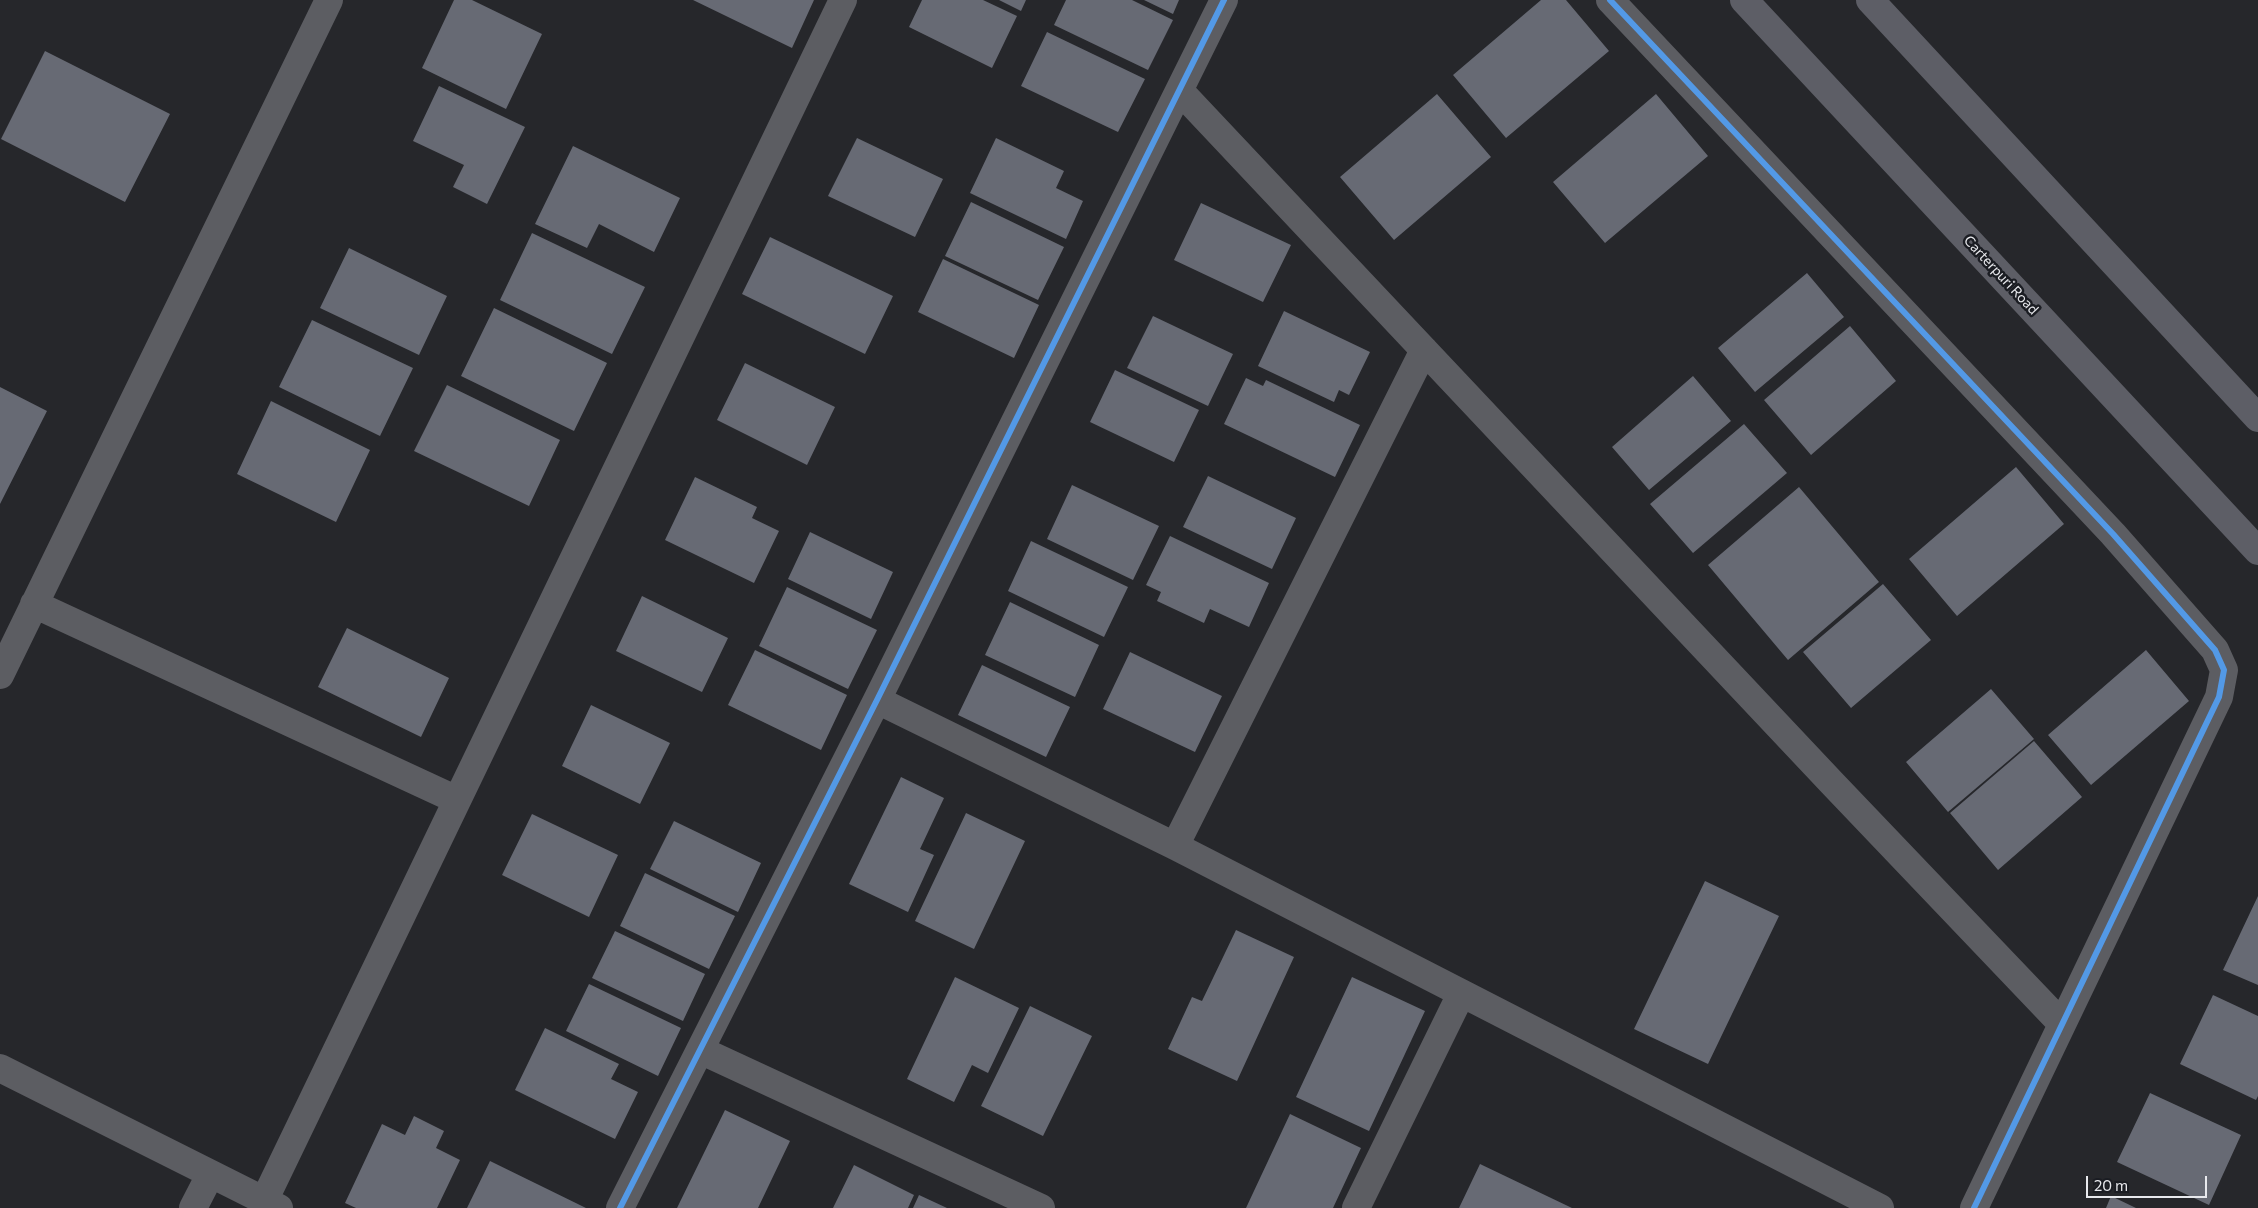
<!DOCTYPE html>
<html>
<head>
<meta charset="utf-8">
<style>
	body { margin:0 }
	#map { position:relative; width:2258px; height:1208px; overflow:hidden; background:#26272b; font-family:Commissioner,sans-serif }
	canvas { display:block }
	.scale { position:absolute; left:2086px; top:1176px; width:121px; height:22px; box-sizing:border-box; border:2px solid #e8e9ed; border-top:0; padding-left:6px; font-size:15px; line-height:18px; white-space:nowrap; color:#e8e9ed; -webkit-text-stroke:4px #1b1d23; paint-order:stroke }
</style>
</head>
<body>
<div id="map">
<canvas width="2258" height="1208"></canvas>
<div class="scale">20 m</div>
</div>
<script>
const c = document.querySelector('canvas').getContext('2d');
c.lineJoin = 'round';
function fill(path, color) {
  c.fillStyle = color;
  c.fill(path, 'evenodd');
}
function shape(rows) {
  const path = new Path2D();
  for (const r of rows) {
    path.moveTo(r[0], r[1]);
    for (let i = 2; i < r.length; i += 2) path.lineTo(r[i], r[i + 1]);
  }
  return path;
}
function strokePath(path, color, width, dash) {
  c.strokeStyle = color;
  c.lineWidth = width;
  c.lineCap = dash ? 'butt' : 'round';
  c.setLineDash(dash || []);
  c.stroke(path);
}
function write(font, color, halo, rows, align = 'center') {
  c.font = font + ' Commissioner,sans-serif';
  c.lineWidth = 5;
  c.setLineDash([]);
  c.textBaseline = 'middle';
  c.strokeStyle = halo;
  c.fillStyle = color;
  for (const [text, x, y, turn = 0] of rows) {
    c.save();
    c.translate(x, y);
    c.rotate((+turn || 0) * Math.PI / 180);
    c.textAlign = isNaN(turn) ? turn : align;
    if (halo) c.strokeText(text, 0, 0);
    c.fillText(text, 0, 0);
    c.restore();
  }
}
const building = shape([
	[454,0,472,0,542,34,506,109,422,68],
	[693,0,814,0,792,48],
	[922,0,983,0,1017,16,992,68,909,27],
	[999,0,1026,0,1021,11],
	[1066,0,1132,0,1173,20,1148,70,1054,25],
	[1144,0,1179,0,1173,14],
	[1541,0,1566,0,1609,51,1506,138,1453,75],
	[1047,32,1145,79,1118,132,1021,86],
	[45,51,170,114,125,202,1,139],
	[439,86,525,127,487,204,453,187,464,165,413,141],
	[1437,94,1491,157,1394,240,1340,177],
	[1656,94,1708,156,1605,243,1553,182],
	[857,138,943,179,915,237,828,196],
	[996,138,1064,171,1056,188,1083,201,1066,239,970,193],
	[573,146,680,198,654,252,599,224,587,248,535,224],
	[971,202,1064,247,1038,300,945,256],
	[1201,203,1291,245,1263,302,1174,260],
	[532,233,645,287,612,354,500,300],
	[770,237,893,296,865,354,742,294],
	[349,248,447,296,419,355,320,308],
	[943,259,1039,305,1014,358,918,312],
	[1807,273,1844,317,1755,392,1718,348],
	[494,308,607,363,574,431,461,376],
	[1284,311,1370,352,1349,395,1339,390,1334,402,1258,366],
	[1153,316,1233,354,1208,406,1127,368],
	[312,320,413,368,380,436,279,387],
	[1850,326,1896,381,1811,455,1764,400],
	[745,363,835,407,807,465,717,420],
	[1115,370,1199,410,1174,462,1090,422],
	[1693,376,1731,421,1649,490,1612,447],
	[1246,378,1263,386,1266,380,1360,425,1335,477,1224,424],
	[447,385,560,440,529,506,414,451],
	[0,387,47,411,0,504],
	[271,401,370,450,336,522,237,474],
	[1744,424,1787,473,1693,553,1650,504],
	[2016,467,2064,524,1957,616,1909,559],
	[1208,476,1296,518,1272,569,1183,527],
	[695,477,757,507,752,518,779,531,754,583,665,540],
	[1072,485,1159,526,1133,580,1047,539],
	[1799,487,1879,582,1788,660,1708,565],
	[810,532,893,572,871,619,788,579],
	[1170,536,1269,583,1249,627,1210,609,1204,623,1157,601,1161,592,1146,585],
	[1031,541,1128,587,1104,637,1008,591],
	[1883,584,1931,640,1851,708,1803,652],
	[787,587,877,630,848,689,759,646],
	[642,596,728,638,702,692,616,651],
	[1010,602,1099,645,1075,697,985,655],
	[347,628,449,678,421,737,318,687],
	[755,650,847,695,821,750,728,705],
	[2146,650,2189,701,2091,785,2048,735],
	[1130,652,1222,696,1195,752,1103,709],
	[982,665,1070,707,1046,757,958,715],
	[1991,689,2034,739,1948,812,1906,762],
	[591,705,670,743,640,804,562,766],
	[2034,741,2082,797,1998,870,1950,813],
	[901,777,944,798,920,849,934,855,908,912,849,884],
	[966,813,1025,841,974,949,915,921],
	[532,814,618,855,589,917,502,875],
	[674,821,761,863,738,912,650,869],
	[645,873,735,916,709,969,620,926],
	[1705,881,1779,916,1708,1064,1634,1029],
	[2258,896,2258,985,2223,970],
	[1236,930,1294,957,1237,1081,1168,1049,1192,997,1202,1001],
	[615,931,705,974,683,1021,592,978],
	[955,977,1019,1008,988,1073,972,1065,954,1102,907,1079],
	[1352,977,1425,1011,1369,1131,1296,1097],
	[589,984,681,1028,658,1076,566,1031],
	[2213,995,2258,1016,2258,1096,2256,1100,2180,1064],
	[1030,1006,1092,1036,1043,1136,981,1106],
	[545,1028,619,1064,611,1079,638,1092,615,1139,515,1090],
	[2150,1093,2241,1135,2209,1205,2117,1162],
	[725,1110,790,1141,758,1208,677,1208],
	[1290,1114,1361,1148,1333,1208,1246,1208],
	[414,1116,444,1131,436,1148,460,1160,437,1208,356,1208,345,1203,382,1124,405,1135],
	[490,1161,586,1208,467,1208],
	[1480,1164,1572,1208,1459,1208],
	[854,1165,914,1195,908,1208,833,1208],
	[919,1195,947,1208,913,1208],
	[2111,1196,2136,1208,2106,1208]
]);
const street = shape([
	[1610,0,2113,534,2215,650,2224,670,2219,697,1974,1208],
	[1180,91,1832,783,2062,1024],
	[34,604,457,800],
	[0,675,329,0],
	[877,700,1175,846,1880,1208],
	[1175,846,1424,350],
	[700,1050,1041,1208],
	[0,1068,279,1208],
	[264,1201,843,0],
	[193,1208,210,1175],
	[620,1208,877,700,1224,0],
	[1356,1208,1461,994]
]);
const secondary = shape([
	[1744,0,2258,551],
	[1870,0,2258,418]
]);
const cycleway = shape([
	[1610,0,2113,534,2215,650,2224,670,2219,697,1974,1208],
	[620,1208,877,700,1224,0]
]);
const streetNames = [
	["Carterpuri Road",2001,275,47]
];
fill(building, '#676a74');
strokePath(street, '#5c5d62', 28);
strokePath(secondary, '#5d5e66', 28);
strokePath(cycleway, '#5399e6', 6);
write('14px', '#e8e9ed', '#1b1d23', streetNames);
</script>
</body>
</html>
